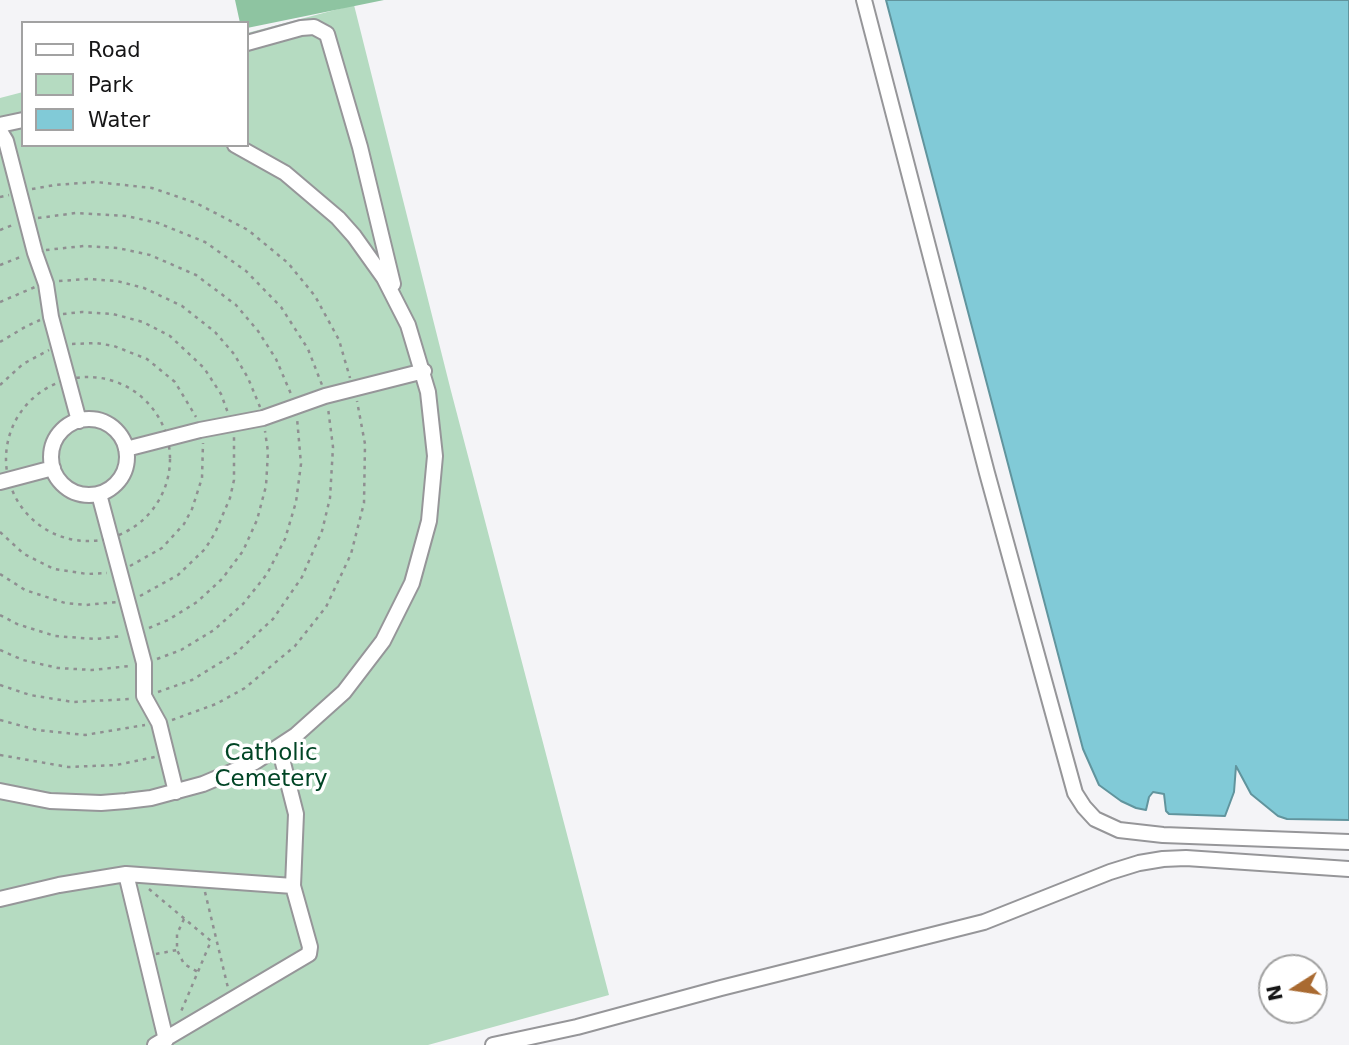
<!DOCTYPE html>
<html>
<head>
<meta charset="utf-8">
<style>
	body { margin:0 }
	#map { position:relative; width:1349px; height:1045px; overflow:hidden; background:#f4f4f7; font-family:"DejaVu Sans",sans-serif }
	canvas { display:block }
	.legend { position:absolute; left:21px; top:21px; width:228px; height:126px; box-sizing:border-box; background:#fff; border:2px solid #a2a2a2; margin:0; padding:9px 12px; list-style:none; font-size:21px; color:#161617 }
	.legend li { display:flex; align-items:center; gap:14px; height:35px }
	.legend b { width:35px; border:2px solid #a2a2a2 }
	.north { position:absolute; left:1258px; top:954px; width:70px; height:70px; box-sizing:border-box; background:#fff; border:2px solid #a2a2a2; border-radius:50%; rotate:258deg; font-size:19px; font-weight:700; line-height:28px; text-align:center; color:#161617 }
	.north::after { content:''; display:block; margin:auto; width:24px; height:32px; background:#a96a31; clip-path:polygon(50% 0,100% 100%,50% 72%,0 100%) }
</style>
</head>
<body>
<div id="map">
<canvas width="1349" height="1045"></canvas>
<ul class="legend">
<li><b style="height:9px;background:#fff"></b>Road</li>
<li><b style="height:19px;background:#b5dbc1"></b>Park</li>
<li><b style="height:19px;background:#81cad7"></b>Water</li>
</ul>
<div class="north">N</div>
</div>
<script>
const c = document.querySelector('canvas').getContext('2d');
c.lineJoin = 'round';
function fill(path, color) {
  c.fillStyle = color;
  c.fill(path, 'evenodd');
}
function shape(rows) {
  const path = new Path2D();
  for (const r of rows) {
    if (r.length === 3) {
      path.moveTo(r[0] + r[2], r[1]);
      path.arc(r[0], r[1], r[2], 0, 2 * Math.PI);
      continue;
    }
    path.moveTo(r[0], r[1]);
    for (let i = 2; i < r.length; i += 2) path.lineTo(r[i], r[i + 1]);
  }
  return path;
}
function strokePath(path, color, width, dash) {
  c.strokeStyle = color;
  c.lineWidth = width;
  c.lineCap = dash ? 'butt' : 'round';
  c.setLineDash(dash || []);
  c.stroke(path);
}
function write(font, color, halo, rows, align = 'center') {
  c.font = font + ' "DejaVu Sans",sans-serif';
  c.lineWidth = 7;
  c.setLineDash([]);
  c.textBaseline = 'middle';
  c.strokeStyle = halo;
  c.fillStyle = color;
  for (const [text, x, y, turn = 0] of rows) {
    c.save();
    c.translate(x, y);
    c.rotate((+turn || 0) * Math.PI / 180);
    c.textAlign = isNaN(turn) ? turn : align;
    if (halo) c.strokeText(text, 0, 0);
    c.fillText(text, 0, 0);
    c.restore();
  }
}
const green = shape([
	[354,5,451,391,609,995,428,1045,0,1045,0,98,23,92,23,145,247,145,247,33]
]);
const forest = shape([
	[235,0,384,0,247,28,247,23,240,23]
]);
const water = shape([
	[886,0,1349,0,1349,820,1287,819,1278,816,1251,794,1236,766,1234,792,1225,816,1169,814,1166,811,1164,794,1153,792,1149,797,1146,810,1136,808,1121,801,1099,785,1083,749,886,0]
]);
const path = shape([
	[32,189,55,185,96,182,152,188,196,203,248,230,288,263,315,296,339,340,350,378],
	[0,197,9,195],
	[38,218,76,213,126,216,158,223,205,242,246,271,281,307,308,349,322,385],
	[0,230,15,224],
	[46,250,84,246,118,248,150,255,196,275,236,305,258,331,276,359,291,394],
	[0,265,23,256],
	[59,281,88,279,117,281,144,288,182,306,215,332,234,354,248,378,260,407],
	[0,302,35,287],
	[63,314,82,312,113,314,143,322,170,336,204,368,221,394,228,413],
	[0,342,25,327,40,320],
	[72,344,96,343,114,346,147,359,175,382,196,417],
	[88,459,82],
	[0,385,23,364,49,350],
	[0,532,24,554,54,569,87,574,107,573],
	[130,566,162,548,184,524,192,509,202,478,203,443],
	[0,574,25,590,65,603,86,605,117,602],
	[140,596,178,575,205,549,215,533,230,498,234,480,234,437],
	[0,615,17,624,55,636,96,639,122,636],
	[149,628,168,620,197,602,222,579,243,551,257,520,266,486,268,452,265,431],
	[0,650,23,660,58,668,92,670,130,666],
	[157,659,181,650,214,630,243,604,267,574,285,539,296,502,301,464,297,418],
	[0,685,30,695,73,702,131,699],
	[158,692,192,680,236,653,273,619,302,577,322,531,330,498,333,447,328,408],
	[0,720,37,730,85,735,145,725],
	[172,720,216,704,245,688,295,646,326,607,351,554,364,503,365,444,357,401],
	[0,755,68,767,116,765,155,757],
	[149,889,211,941,180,1014],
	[205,892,228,988],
	[184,919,177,934,177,950,184,964,198,972],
	[156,954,177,950]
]);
const minor = shape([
	[864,0,987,473,1075,793,1084,807,1095,819,1119,830,1163,835,1349,842],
	[247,43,301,28,314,27,327,34,360,147,393,284],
	[0,125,23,120],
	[0,131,6,141,35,253,46,284,51,317,79,421],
	[89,457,38],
	[126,449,200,430,263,418,325,396,424,371],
	[0,482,53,468],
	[99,494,144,663,144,696,159,723,176,792],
	[0,791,50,801,101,803,126,801,151,798,203,784,255,762,296,735,344,692,383,641,412,583,429,521,435,456,428,392,408,325,384,278,354,236,338,218,285,173,235,145],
	[126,874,166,1040],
	[0,899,59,885,126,874,293,886],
	[155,1045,309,954,310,947,293,886,296,814,279,747],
	[493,1045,577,1027,721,988,984,922,1110,872,1139,863,1163,859,1186,858,1349,869]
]);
const parkNames = [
	["Catholic",271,754],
	["Cemetery",271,780]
];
fill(green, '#b5dbc1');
fill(forest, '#8ec4a1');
fill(water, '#81cad7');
strokePath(water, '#61949d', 2);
strokePath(minor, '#969699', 18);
strokePath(path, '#8f8f91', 2.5, [3.5, 5]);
strokePath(minor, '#fff', 14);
write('23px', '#004525', '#fff', parkNames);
</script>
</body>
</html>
